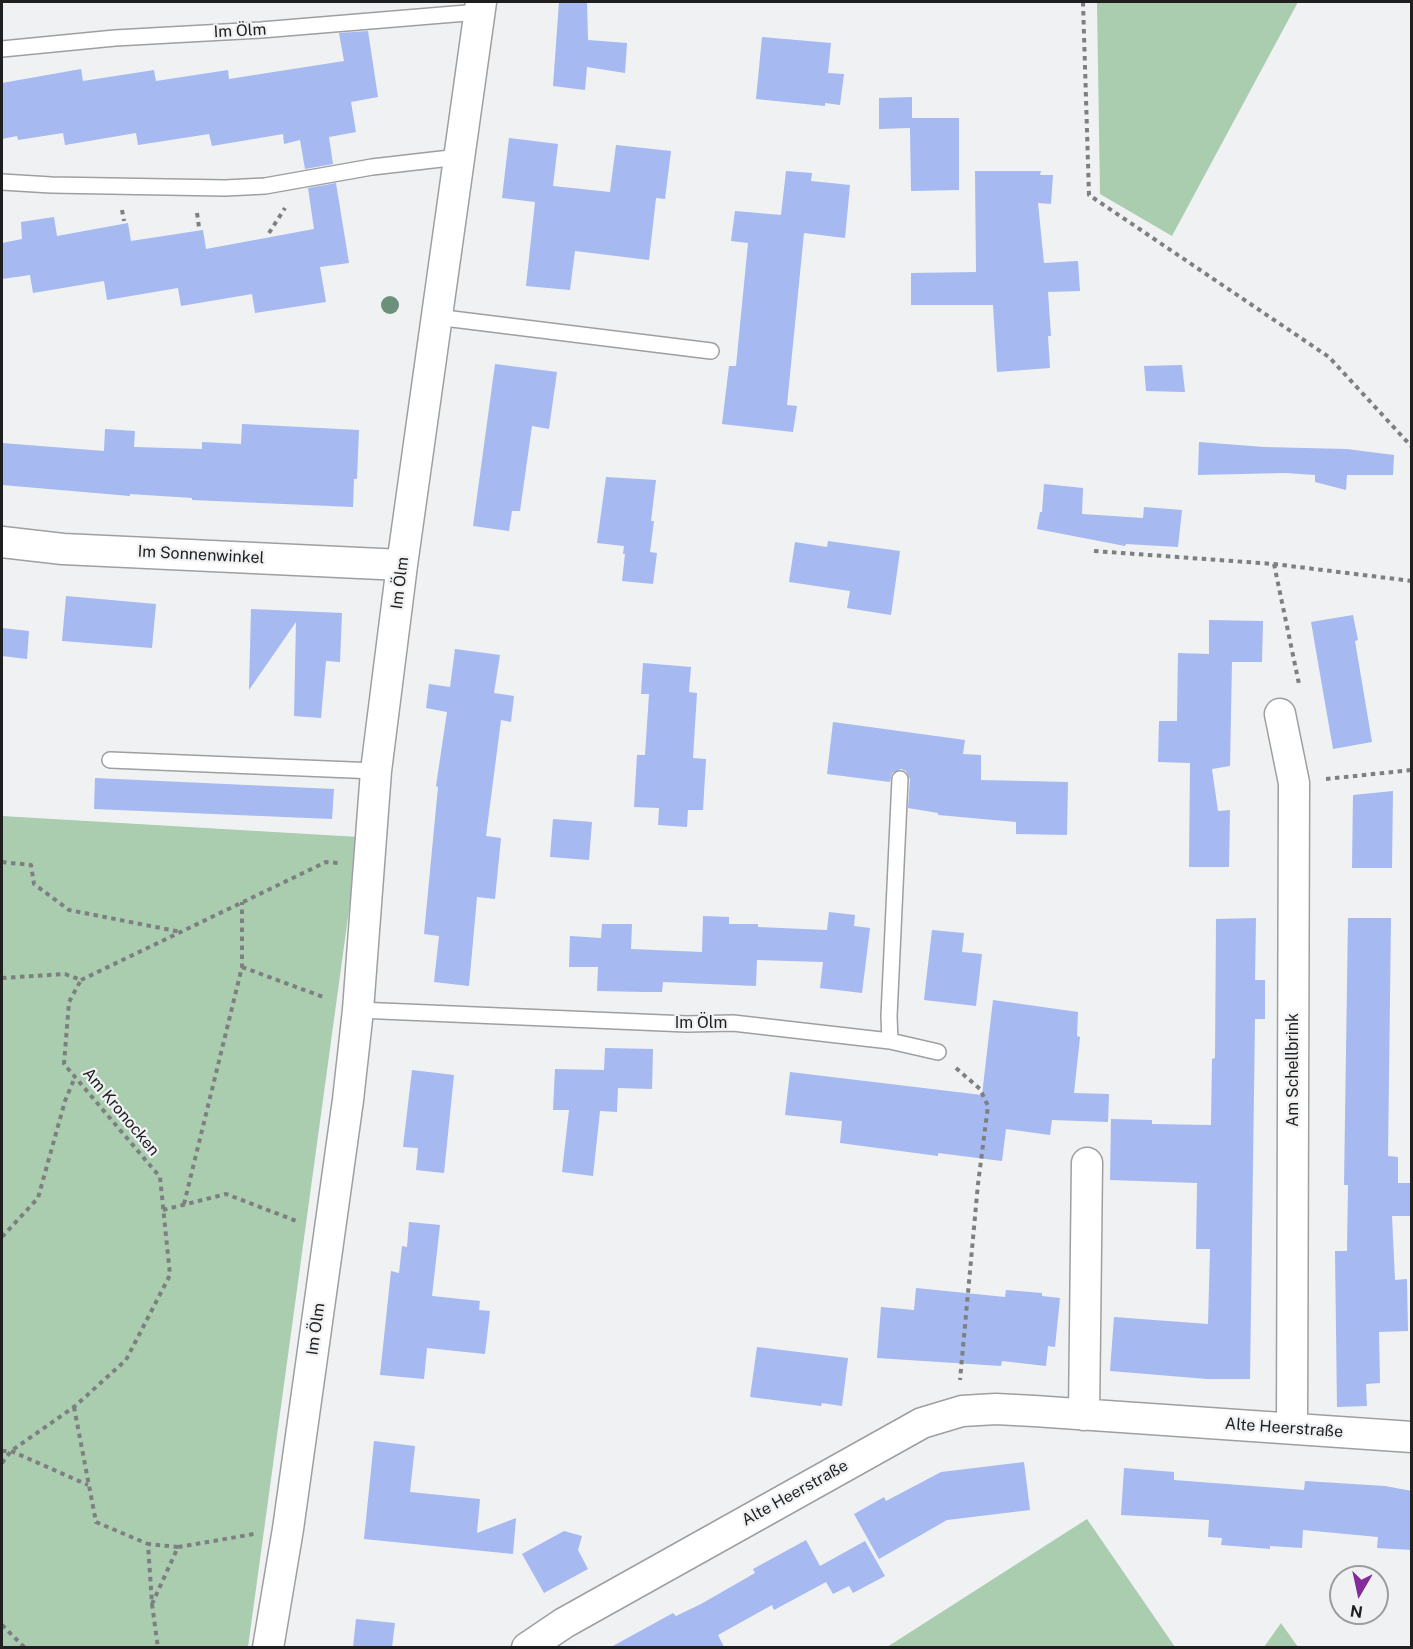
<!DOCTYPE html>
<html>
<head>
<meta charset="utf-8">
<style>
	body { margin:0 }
	#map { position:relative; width:1413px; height:1649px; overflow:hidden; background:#f0f1f2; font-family:"Public Sans",sans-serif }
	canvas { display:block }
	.frame { position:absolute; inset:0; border:3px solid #1f1f20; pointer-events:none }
	.north { position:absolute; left:1329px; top:1565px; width:60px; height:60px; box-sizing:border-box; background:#f0f1f2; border:2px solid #9c9d9e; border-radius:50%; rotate:189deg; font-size:16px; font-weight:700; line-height:24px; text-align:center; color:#1f1f20 }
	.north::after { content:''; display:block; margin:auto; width:21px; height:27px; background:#832b99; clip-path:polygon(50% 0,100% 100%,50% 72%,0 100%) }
</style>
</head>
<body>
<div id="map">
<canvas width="1413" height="1649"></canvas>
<div class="frame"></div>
<div class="north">N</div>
</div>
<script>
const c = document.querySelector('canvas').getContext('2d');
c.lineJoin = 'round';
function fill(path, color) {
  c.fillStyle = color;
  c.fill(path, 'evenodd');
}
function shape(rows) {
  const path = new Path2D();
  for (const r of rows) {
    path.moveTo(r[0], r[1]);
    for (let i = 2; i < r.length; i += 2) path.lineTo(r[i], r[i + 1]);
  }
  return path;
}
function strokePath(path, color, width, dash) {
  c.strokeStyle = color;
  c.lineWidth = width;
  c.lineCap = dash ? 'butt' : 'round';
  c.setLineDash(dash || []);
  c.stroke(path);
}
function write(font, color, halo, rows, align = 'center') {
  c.font = font + ' "Public Sans",sans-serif';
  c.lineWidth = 4.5;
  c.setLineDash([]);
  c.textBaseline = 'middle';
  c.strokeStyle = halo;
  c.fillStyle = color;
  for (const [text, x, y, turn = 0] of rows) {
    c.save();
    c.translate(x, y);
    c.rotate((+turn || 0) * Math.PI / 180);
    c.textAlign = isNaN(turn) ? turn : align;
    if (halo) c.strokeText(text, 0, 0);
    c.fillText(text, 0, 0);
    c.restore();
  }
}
const green = shape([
	[1097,2,1298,2,1172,236,1100,194],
	[2,816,359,837,248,1647,2,1647],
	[1087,1519,1175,1647,887,1647],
	[1281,1623,1298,1647,1264,1647]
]);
const building = shape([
	[559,2,587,2,588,40,627,43,625,73,587,67,585,90,553,86],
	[368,31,378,97,351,102,356,132,329,137,333,164,305,169,300,140,284,144,283,134,212,146,209,134,138,145,136,133,65,145,63,133,18,140,17,136,2,139,2,83,81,69,83,81,154,70,156,81,228,70,229,79,344,61,339,33],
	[762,37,831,43,828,73,844,74,840,105,825,103,825,106,756,99],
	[912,97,912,118,959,118,959,190,911,191,910,128,879,129,879,98],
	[509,138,558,144,553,186,610,192,616,145,671,151,665,199,656,198,649,260,575,251,570,290,526,286,535,202,502,198],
	[786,171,812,173,811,181,850,185,845,238,804,233,787,405,797,406,793,432,722,424,729,366,736,366,748,243,731,241,735,211,781,215],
	[975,171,1041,171,1040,175,1053,175,1051,204,1038,203,1044,263,1078,261,1080,291,1048,292,1051,336,1048,336,1050,368,997,372,993,305,911,305,911,273,976,272],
	[336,183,349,263,320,267,326,302,255,313,252,294,181,306,178,288,107,300,104,281,33,293,30,275,2,279,2,243,22,239,21,222,54,217,57,236,128,223,131,241,203,230,206,249,314,229,308,188],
	[495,364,557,372,549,429,532,426,520,511,512,511,509,531,473,526],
	[1182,365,1185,392,1146,391,1144,366],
	[242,424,359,430,357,479,354,479,353,507,192,500,192,498,130,494,130,496,2,485,2,443,104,451,105,429,135,431,134,447,202,449,202,442,241,444],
	[1199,442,1264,447,1347,449,1394,455,1393,475,1347,475,1346,490,1315,482,1315,475,1285,473,1198,475],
	[606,477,656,480,651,521,654,521,650,552,657,553,653,584,622,581,625,554,623,554,624,546,597,543],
	[1044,484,1083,488,1082,514,1143,518,1144,507,1182,510,1178,547,1126,544,1125,546,1037,529,1040,512,1042,512],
	[828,541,900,551,891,615,847,608,850,591,789,582,795,542,827,547],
	[66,596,156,604,152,648,62,641],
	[251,609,342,613,340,662,326,661,321,718,294,716,296,622,249,690],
	[1353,615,1358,640,1355,641,1372,742,1333,749,1311,622],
	[1209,620,1263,621,1262,662,1232,662,1230,766,1212,769,1218,811,1230,810,1229,867,1189,867,1190,763,1158,762,1159,721,1177,721,1178,653,1209,654],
	[2,628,29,631,27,659,2,656],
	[455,649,500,655,494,693,514,696,511,722,501,720,486,836,501,838,495,899,477,897,469,986,434,982,439,936,424,934,438,787,436,786,447,712,426,708,429,684,450,687],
	[643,663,691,667,689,692,697,693,693,758,706,759,703,810,688,810,687,827,658,825,659,808,634,807,637,755,645,755,649,694,641,694],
	[833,722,965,740,963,754,981,755,981,780,1068,782,1067,835,1016,834,1016,822,938,815,938,813,908,808,910,779,906,771,901,769,892,773,890,782,827,774],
	[95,778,334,789,332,819,94,809],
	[1393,791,1392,868,1352,868,1353,795],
	[553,819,592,822,589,860,550,857],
	[829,912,855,915,854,926,870,928,862,993,820,988,823,962,757,960,756,986,663,982,662,992,645,992,597,991,598,967,569,967,570,936,601,938,602,924,632,924,631,949,702,952,703,916,729,917,729,924,758,924,758,927,827,930],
	[1256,918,1255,980,1265,980,1265,1019,1255,1019,1250,1379,1207,1379,1110,1371,1114,1317,1208,1324,1210,1249,1196,1249,1197,1183,1110,1180,1111,1119,1152,1120,1152,1124,1211,1125,1212,1059,1215,1058,1216,919],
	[1348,918,1391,918,1388,1156,1398,1157,1398,1183,1412,1183,1412,1216,1392,1216,1395,1280,1407,1279,1408,1331,1379,1332,1380,1383,1366,1384,1367,1406,1337,1407,1335,1251,1347,1251,1348,1185,1344,1185],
	[932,930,964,933,962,952,982,954,976,1006,924,1000],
	[993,1000,1078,1012,1077,1036,1080,1037,1074,1093,1109,1094,1108,1122,1052,1120,1050,1135,1006,1129,1002,1161,938,1153,938,1156,840,1143,842,1121,785,1115,790,1072,982,1095],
	[605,1048,653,1049,652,1089,618,1088,617,1112,600,1111,593,1176,562,1172,569,1110,553,1110,555,1069,604,1070],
	[412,1070,454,1075,444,1173,416,1170,418,1148,403,1147],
	[409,1222,440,1225,432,1296,480,1301,479,1310,490,1311,485,1354,427,1348,424,1379,380,1375,391,1271,399,1273,402,1246,407,1247],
	[916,1288,1005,1297,1006,1290,1042,1293,1042,1296,1060,1298,1055,1347,1048,1346,1046,1366,1002,1361,1001,1366,877,1358,881,1307,914,1310],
	[757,1347,848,1358,842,1406,822,1403,821,1406,750,1397],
	[374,1441,415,1446,410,1492,480,1499,477,1533,516,1518,513,1554,364,1539],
	[1024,1462,1030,1510,947,1520,879,1559,854,1514,884,1497,886,1501,941,1472],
	[1124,1468,1174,1472,1174,1480,1304,1490,1305,1481,1385,1486,1412,1491,1412,1550,1377,1548,1378,1537,1303,1530,1302,1548,1270,1546,1270,1549,1221,1545,1222,1538,1208,1537,1209,1520,1121,1515],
	[564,1531,582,1536,578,1550,588,1569,544,1593,522,1554],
	[806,1540,820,1566,865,1541,885,1576,853,1593,849,1586,833,1594,826,1582,774,1610,772,1605,718,1635,724,1647,611,1647,673,1613,676,1616,701,1604,755,1573,753,1569],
	[356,1619,395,1623,392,1647,353,1647]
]);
const path = shape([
	[1083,2,1089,195,1329,357,1412,447],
	[122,210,124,221],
	[197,213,199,227],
	[269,233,285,208],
	[1094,551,1274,564,1412,581],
	[1274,564,1299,684,1297,686],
	[1326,779,1412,770],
	[2,862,31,865,34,884,69,910,181,932],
	[242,967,326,998],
	[2,978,65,974,81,980],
	[81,980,326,862,338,863],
	[956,1068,980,1089,988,1106,978,1184,960,1380],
	[184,1204,242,967,242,902],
	[163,1210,226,1194,299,1222],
	[2,1237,38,1198,65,1101,75,1077],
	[74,1407,96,1522,148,1544],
	[2,1451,11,1451,88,1485],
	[2,1463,11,1451,74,1407,126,1360,170,1275,160,1177,64,1064,69,1002,81,980],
	[178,1547,148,1544,152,1604,178,1547,254,1534],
	[152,1604,158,1648],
	[2,1625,25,1648]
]);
const lane = shape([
	[2,49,115,38,261,30,479,12],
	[2,182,51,185,225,188,265,186,372,167,459,157],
	[436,317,711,351],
	[110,760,376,771],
	[358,1010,687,1024,733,1023,890,1041,889,1016,900,779],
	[890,1041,938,1052]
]);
const street = shape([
	[2,542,63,549,402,565],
	[1280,714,1294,783,1292,1428],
	[1084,1415,1087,1163],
	[268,1648,288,1529,348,1100,358,1010,376,771,402,565,481,2],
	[527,1648,564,1623,922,1423,962,1411,996,1409,1034,1411,1412,1437]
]);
const trees = [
	[390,305]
];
const streetNames = [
	["Im Ölm",240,31,-3],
	["Im Sonnenwinkel",201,555,3],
	["Im Ölm",400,583,-83],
	["Im Ölm",701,1023],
	["Am Schellbrink",1293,1070,-90],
	["Am Kronocken",121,1112,50],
	["Im Ölm",316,1329,-82],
	["Alte Heerstraße",1284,1428,4],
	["Alte Heerstraße",795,1493,-29]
];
fill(green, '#aacdb0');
fill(building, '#a6b9f0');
strokePath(lane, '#9e9fa0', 18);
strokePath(street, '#9e9fa0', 33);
strokePath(path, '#7e7f80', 4, [4.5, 4.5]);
strokePath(lane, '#fff', 15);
strokePath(street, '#fff', 30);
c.fillStyle = '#6d907c';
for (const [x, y] of trees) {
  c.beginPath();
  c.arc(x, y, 9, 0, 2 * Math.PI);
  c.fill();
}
write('16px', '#1f1f20', '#f0f1f2', streetNames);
</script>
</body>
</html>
